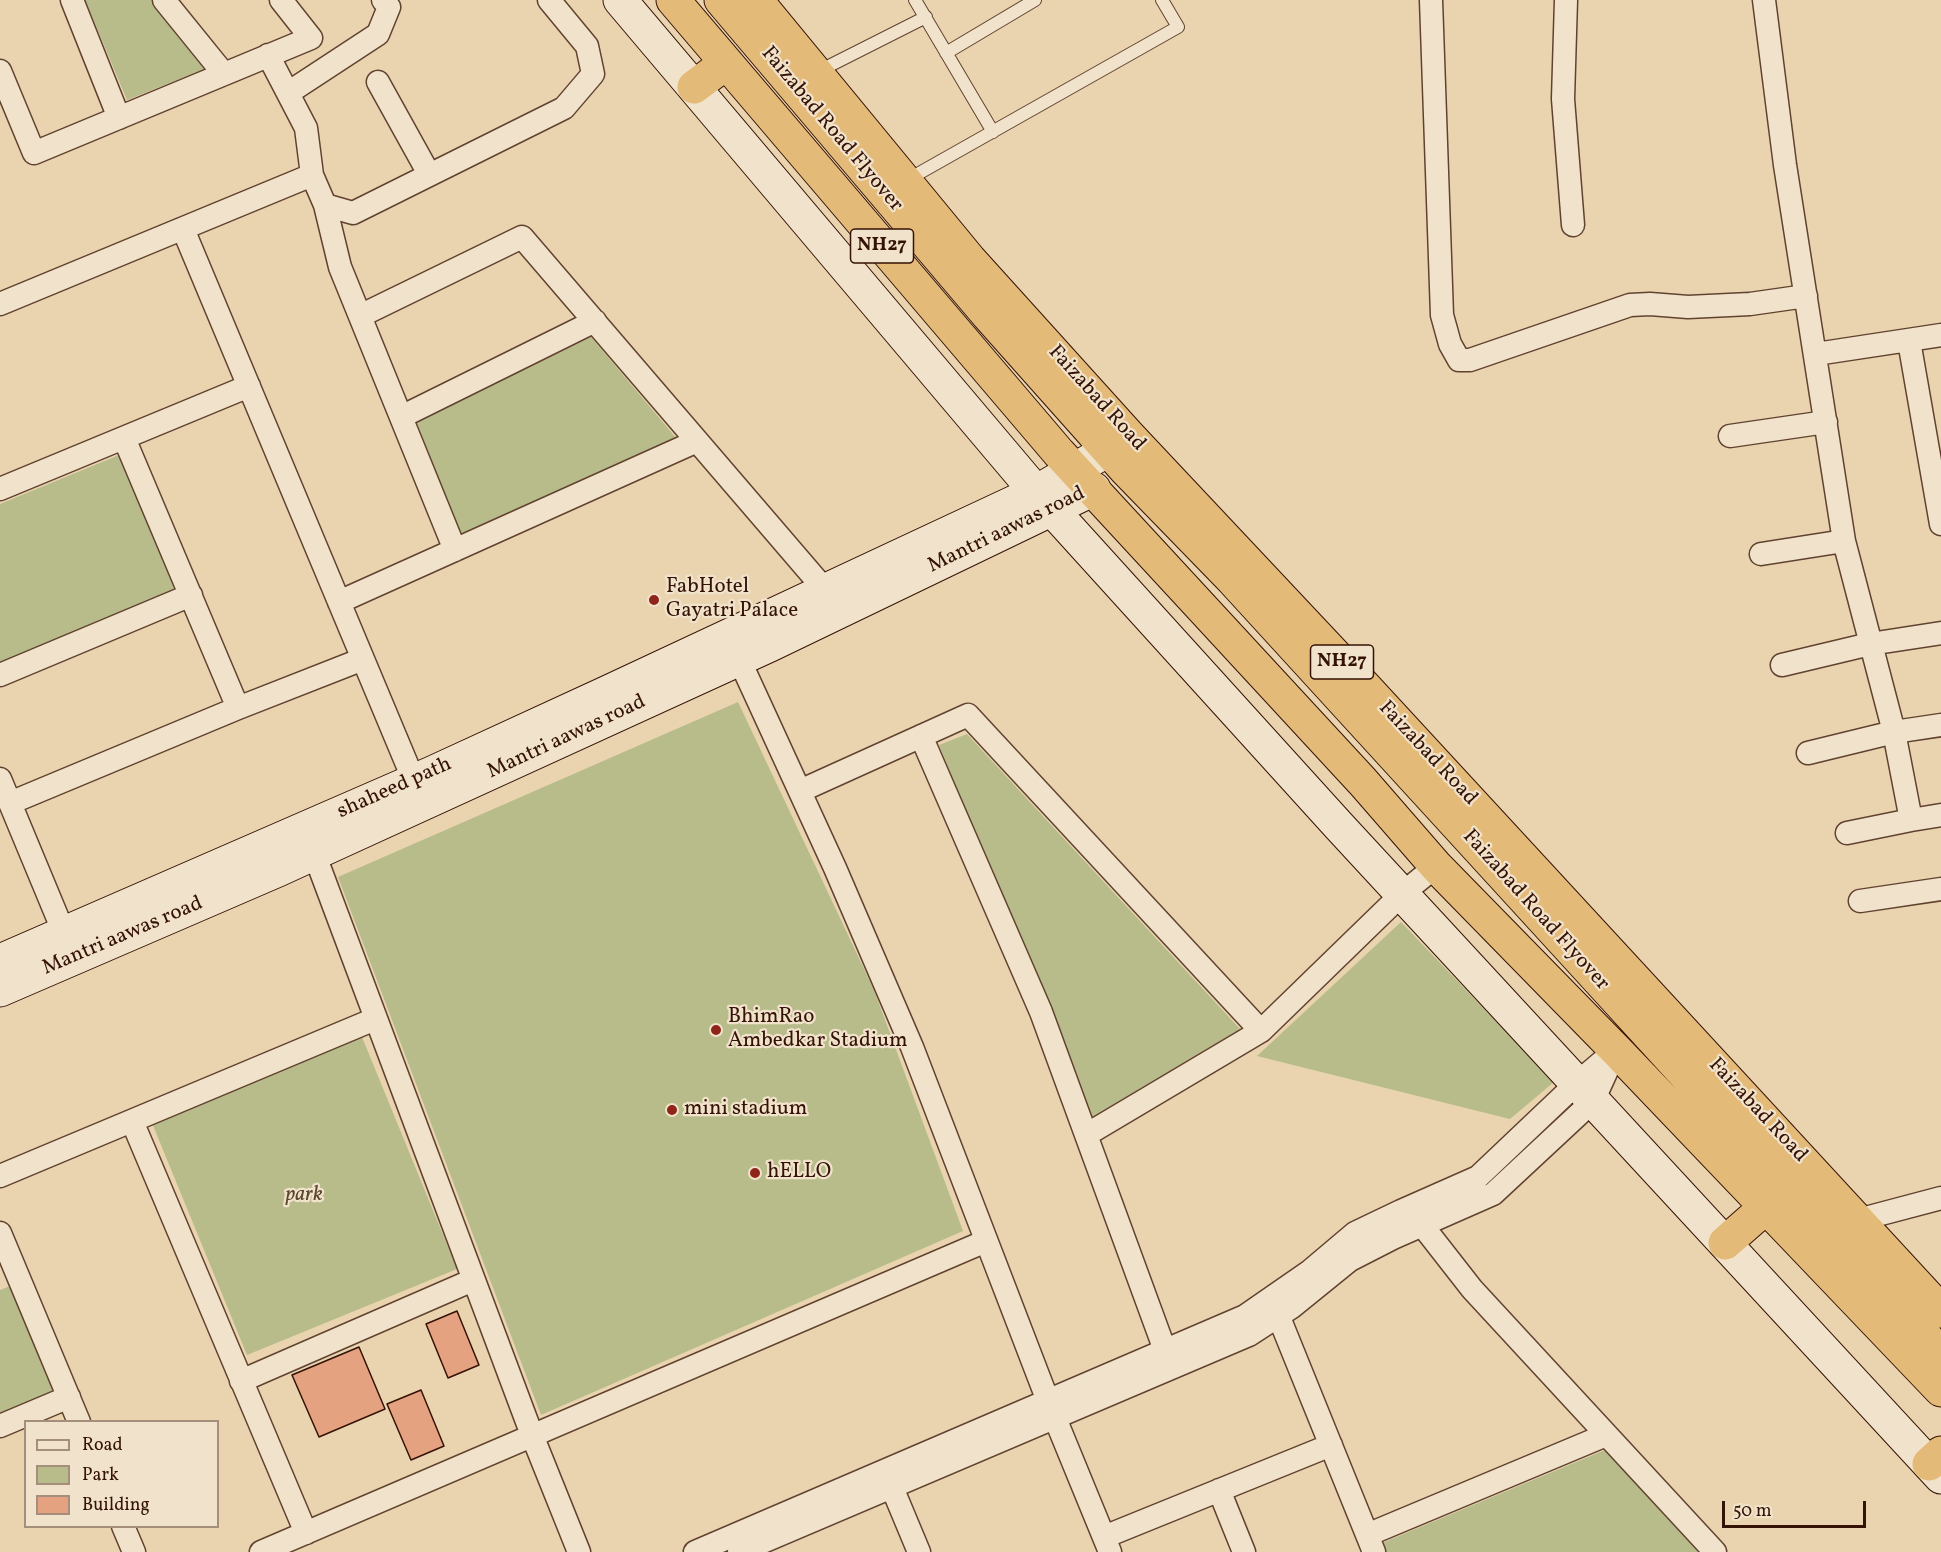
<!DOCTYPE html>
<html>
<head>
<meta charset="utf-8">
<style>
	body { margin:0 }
	#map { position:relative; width:1941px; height:1552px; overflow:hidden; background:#e9d4af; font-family:Vollkorn,serif }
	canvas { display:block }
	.legend { position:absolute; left:24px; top:1420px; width:195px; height:108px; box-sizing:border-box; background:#f1e3cb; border:2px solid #a58f7c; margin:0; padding:8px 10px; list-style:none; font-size:18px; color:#341206 }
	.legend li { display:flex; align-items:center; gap:12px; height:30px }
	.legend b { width:30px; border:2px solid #a58f7c }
	.scale { position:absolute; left:1722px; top:1501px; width:144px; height:27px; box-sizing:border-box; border:3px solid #341206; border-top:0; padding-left:8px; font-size:18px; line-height:21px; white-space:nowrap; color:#341206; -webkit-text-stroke:4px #f1e3cb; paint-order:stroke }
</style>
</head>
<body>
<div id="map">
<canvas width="1941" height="1552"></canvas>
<ul class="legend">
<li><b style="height:8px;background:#f1e3cb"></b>Road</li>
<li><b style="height:16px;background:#b8bc8a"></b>Park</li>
<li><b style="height:16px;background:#e5a280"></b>Building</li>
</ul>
<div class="scale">50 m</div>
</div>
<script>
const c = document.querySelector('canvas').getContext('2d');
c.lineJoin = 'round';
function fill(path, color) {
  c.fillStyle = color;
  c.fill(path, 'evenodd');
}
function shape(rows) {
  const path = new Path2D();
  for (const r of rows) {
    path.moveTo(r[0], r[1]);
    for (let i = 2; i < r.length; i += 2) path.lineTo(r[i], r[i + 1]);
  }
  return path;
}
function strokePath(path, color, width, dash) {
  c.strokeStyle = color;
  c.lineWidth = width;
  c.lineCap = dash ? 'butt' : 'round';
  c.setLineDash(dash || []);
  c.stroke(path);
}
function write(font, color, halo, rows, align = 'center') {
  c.font = font + ' Vollkorn,serif';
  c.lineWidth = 4.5;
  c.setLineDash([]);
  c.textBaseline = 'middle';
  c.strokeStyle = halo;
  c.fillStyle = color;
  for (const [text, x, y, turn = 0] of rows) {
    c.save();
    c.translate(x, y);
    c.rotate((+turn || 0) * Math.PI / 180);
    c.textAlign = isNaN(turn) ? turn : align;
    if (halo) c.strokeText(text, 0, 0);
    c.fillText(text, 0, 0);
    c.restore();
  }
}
const green = shape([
	[85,0,153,0,207,68,127,100],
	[591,337,677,439,461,535,416,421],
	[119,455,175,590,0,662,0,504],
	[738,702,874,990,963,1231,541,1415,338,877],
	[967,734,1240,1029,1090,1118,939,745],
	[1401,922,1554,1082,1510,1119,1257,1056],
	[362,1037,457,1269,247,1355,152,1123],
	[10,1286,54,1392,0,1414,0,1290],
	[1605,1450,1698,1552,1386,1552,1382,1543]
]);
const building = shape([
	[457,1311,479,1365,448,1378,426,1324,457,1311],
	[359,1347,385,1409,319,1437,292,1375,359,1347],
	[421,1390,444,1446,411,1460,387,1404,421,1390]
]);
const lane = shape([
	[915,0,993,132],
	[946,53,1035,0],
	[817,72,926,17],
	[907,180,1178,27,1162,0]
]);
const street = shape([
	[72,0,119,118],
	[164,0,224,74],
	[1431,0,1442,315,1450,344,1459,360,1470,360,1630,305,1650,304,1688,307,1750,304,1806,296],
	[1566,0,1563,99,1573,225],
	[1764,0,1785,165,1844,541,1894,732,1941,725],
	[268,55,306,128,312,175,325,205,340,267,455,550],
	[0,71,34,153,311,38,281,0],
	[378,82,429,174],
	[288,93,378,34,389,7,383,0],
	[325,205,353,213,564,108,593,74,587,46,549,0],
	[183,229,414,781],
	[0,304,312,175],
	[360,316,522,237,826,591],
	[1909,341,1941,524],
	[1816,354,1941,335],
	[401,417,595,321],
	[1730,436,1826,422],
	[124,438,238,708],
	[0,489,249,386],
	[1761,554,1844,541],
	[339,602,697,441],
	[739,659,835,868,912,1047,1048,1401,1110,1552],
	[1782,665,1870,644,1941,633],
	[0,675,191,595],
	[921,736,1041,1012,1170,1364],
	[1808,753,1894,732,1911,820,1941,815],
	[0,779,64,933],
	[800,791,968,715,1261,1031],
	[10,803,238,708,363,659],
	[1847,833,1911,820],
	[314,853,532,1435,579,1552],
	[1860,901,1941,889],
	[132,1121,306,1533],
	[1086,1135,1261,1031,1402,894,1436,866],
	[0,1176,375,1019],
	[1415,1213,1422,1225,1472,1289,1715,1552],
	[1858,1220,1941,1198],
	[0,1233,79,1422],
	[1274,1305,1374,1552],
	[241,1381,473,1280],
	[0,1426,69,1397],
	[886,1473,919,1552],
	[1219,1490,1244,1552],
	[123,1526,134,1552],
	[1367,1535,1606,1435],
	[1104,1537,1331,1445],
	[261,1552,986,1241],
	[695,1552,1245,1316,1310,1271,1355,1233,1401,1211,1478,1177,1577,1083,1616,1050],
	[739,1552,1249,1335,1292,1307,1350,1260,1393,1238,1493,1194,1593,1101,1614,1055]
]);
const secondary = shape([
	[620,0,1036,492,1339,826,1941,1477],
	[0,961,432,773,606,693,1036,492,1108,450],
	[0,990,278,870,770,645,1094,489]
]);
const highway = shape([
	[673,0,1059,453,1363,782,1436,866,1616,1050,1941,1390],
	[721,0,988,315,1126,470,1232,579,1941,1354],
	[756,0,970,260,1129,436,1365,687,1941,1311],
	[694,87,726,63],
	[1725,1243,1766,1207],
	[1929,1464,1941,1453]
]);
const markers = [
	[654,600,6,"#8f2418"],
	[716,1030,6,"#8f2418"],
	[672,1110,6,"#8f2418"],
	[755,1173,6,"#8f2418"]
];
const shields = [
	[882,246,63],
	[1342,662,63]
];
const shieldNames = [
	["NH27",882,246],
	["NH27",1342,662]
];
const streetNames = [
	["Faizabad Road Flyover",831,130,50],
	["Faizabad Road",1096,399,48],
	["Mantri aawas road",1007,531,-26],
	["Mantri aawas road",567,738,-25],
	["Faizabad Road",1427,754,47],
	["shaheed path",395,789,-24],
	["Faizabad Road Flyover",1535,911,48],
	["Mantri aawas road",123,937,-23],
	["Faizabad Road",1757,1111,47]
];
const poiNames = [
	["FabHotel",666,588],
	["Gayatri Palace",666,612],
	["BhimRao",728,1018],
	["Ambedkar Stadium",728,1042],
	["mini stadium",684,1110],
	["hELLO",767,1173]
];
const parkNames = [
	["park",304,1196]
];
fill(green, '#b8bc8a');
fill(building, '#e5a280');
strokePath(building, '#341206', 1.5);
strokePath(lane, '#614230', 14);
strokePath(street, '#614230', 25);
strokePath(secondary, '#341206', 35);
strokePath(highway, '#341206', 35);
strokePath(lane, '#f1e3cb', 12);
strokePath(street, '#f1e3cb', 22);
strokePath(secondary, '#f1e3cb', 33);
strokePath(highway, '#e4ba78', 33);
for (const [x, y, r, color] of markers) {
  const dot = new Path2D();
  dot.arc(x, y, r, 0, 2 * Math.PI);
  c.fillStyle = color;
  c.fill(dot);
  strokePath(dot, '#f1e3cb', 2);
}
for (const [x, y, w] of shields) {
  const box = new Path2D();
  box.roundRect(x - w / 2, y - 17, w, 34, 4.5);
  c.fillStyle = '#f1e3cb';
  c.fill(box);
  strokePath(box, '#341206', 1.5);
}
write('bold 20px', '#341206', null, shieldNames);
write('21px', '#341206', '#f1e3cb', streetNames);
write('21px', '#341206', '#f1e3cb', poiNames, 'left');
write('italic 21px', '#5c452e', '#f1e3cb', parkNames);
</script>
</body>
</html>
